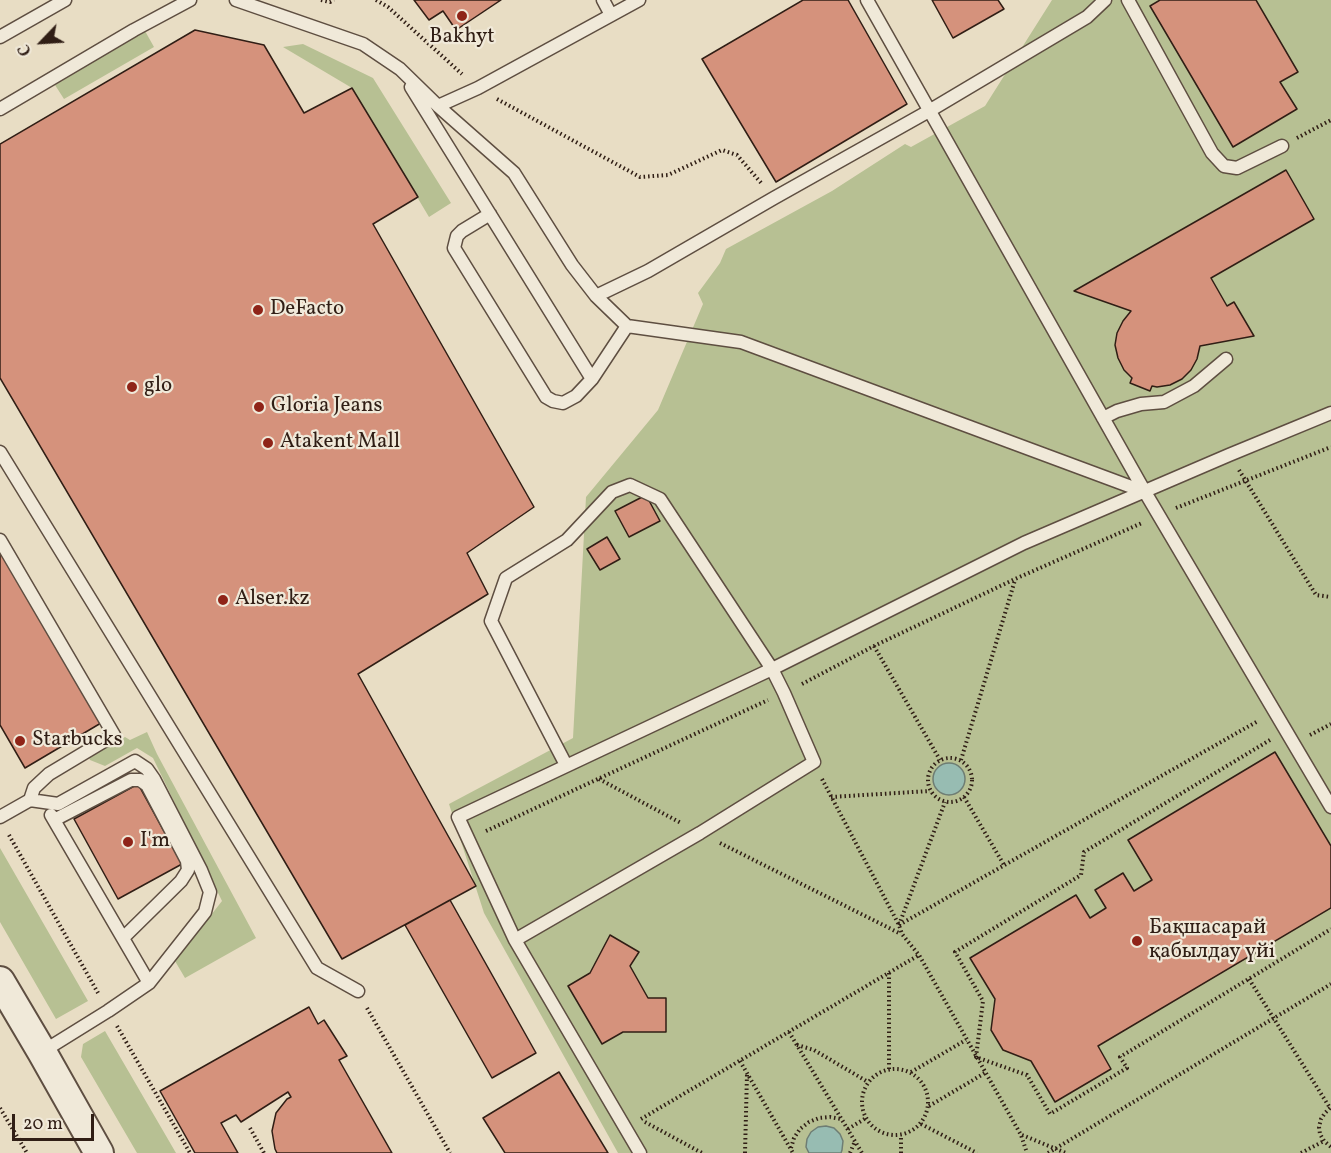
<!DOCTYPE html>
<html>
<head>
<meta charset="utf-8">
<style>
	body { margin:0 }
	#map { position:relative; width:1331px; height:1153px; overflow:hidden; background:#e8ddc4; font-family:Vollkorn,serif }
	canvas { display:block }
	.north { position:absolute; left:12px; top:12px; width:60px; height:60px; -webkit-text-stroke:4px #f0e9d9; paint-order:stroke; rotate:245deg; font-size:16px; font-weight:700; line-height:24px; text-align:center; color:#301e15 }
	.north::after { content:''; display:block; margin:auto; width:21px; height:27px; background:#301e15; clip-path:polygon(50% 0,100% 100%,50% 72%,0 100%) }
	.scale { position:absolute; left:12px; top:1114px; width:82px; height:27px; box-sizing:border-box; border:3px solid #301e15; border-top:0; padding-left:8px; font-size:18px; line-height:21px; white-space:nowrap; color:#301e15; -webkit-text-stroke:4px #f0e9d9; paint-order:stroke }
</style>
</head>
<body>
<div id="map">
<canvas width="1331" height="1153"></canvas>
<div class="north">С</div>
<div class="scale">20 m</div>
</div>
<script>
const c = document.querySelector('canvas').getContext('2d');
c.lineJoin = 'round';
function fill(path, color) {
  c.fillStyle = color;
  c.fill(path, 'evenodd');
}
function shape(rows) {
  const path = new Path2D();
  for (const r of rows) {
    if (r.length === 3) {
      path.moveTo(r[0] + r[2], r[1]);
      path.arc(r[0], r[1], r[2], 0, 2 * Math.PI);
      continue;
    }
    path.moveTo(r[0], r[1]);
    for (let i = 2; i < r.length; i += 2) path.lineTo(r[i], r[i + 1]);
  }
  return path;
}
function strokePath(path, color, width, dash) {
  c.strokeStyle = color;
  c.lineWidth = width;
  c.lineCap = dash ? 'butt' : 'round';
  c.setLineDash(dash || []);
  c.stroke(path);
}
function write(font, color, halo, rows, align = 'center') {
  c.font = font + ' Vollkorn,serif';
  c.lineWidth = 4.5;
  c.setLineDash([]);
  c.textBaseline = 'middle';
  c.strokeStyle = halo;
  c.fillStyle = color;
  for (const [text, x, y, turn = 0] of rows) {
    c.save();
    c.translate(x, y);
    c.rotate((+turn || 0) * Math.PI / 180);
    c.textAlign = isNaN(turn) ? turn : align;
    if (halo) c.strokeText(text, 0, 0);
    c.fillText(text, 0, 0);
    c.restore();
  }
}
const green = shape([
	[1052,0,1331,0,1331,1153,618,1153,484,913,449,804,573,738,586,497,658,410,703,304,698,293,720,263,726,249,832,191,905,144,911,147,985,106],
	[145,31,154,47,64,99,55,85],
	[303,44,373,78,451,203,429,217,352,88,283,47],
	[147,732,157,754,256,938,185,978,175,961,222,901,153,758,137,748,105,766,90,760,89,757,125,737,130,740],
	[0,848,88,1001,56,1019,0,922],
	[105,1031,176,1153,137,1153,81,1057,83,1044]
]);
const water = shape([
	[949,779,16],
	[826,1126,834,1128,840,1134,843,1141,842,1150,841,1153,809,1153,806,1147,807,1139,811,1132,818,1127,826,1126]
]);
const building = shape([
	[414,0,501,0,456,30,443,11,429,20,414,0],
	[803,0,848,0,907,104,776,182,702,59,803,0],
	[932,0,998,0,1004,9,953,38,932,0],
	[1160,0,1256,0,1298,72,1280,82,1297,109,1233,147,1150,6,1160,0],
	[195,30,264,45,304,113,352,88,418,197,373,224,534,507,467,553,488,594,358,674,476,886,342,959,0,378,0,144,195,30],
	[1286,170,1314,219,1211,278,1227,306,1234,302,1254,336,1200,346,1197,359,1191,370,1182,379,1170,385,1157,387,1152,386,1150,391,1130,383,1132,378,1124,370,1118,358,1115,345,1117,333,1123,321,1131,311,1074,291,1286,170],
	[646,495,660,521,629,537,615,511,646,495],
	[607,537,620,559,600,570,587,549,607,537],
	[0,551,101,723,25,768,0,725,0,551],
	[1275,752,1331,846,1331,908,1098,1046,1111,1069,1055,1102,1031,1061,1003,1050,991,1030,995,999,970,958,1076,895,1090,918,1106,908,1095,890,1123,873,1134,891,1152,880,1128,840,1275,752],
	[138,784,182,864,118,899,74,819,138,784],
	[450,900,536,1053,492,1078,405,925,450,900],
	[610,935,639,952,630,966,648,998,666,998,666,1032,623,1032,602,1044,568,986,590,973,610,935],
	[309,1007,318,1024,324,1020,347,1056,339,1060,392,1153,277,1153,275,1149,272,1131,276,1113,287,1099,291,1097,288,1092,241,1122,236,1115,221,1123,238,1153,195,1153,160,1091,309,1007],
	[559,1072,608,1153,505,1153,483,1118,559,1072]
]);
const path = shape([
	[321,0,330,2,334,0],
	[376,0,388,7,462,74],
	[497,99,640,177,668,175,722,150,737,155,762,184],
	[1297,138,1331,120],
	[1239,470,1316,595,1331,597],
	[1176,508,1331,447],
	[874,646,940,760],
	[802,684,874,646,1015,579,1142,523],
	[1310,735,1331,724],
	[1270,740,1084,852,1081,875,955,952,983,1001,976,1057,1027,1075,1050,1114,1127,1068,1120,1057,1331,929],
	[950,780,22],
	[961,760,1015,580],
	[599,779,681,823],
	[822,779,899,925,902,934,919,955,1021,1135,1027,1153],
	[831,797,930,791],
	[964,797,1004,865],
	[486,831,768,700],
	[9,835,98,993],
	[720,843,901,934],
	[899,925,1258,721],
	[899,925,945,802],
	[1249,979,1330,1108],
	[367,1008,450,1153],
	[117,1026,190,1153],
	[789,1032,862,1153],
	[797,1045,814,1050,868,1082],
	[740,1061,793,1153],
	[895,1102,33],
	[889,1069,889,973],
	[911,1072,966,1040],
	[929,1106,985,1073],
	[0,1108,27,1153],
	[1330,1108,1325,1113,1321,1119,1319,1127,1320,1134,1324,1141,1331,1147],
	[641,1119,919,955],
	[645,1122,702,1153],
	[921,1124,977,1153],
	[250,1128,264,1153],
	[848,1129,866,1118],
	[1022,1135,1066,1153],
	[791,1148,794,1138,800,1129,809,1122,819,1118,830,1117,841,1119],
	[745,1153,747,1074],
	[850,1153,855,1141],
	[901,1153,901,1135],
	[1048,1153,1331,984],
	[1301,1153,1324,1141]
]);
const service = shape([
	[236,0,363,44,400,69,438,106,514,173,572,265,596,296,627,326,741,342,1145,492],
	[603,0,611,15],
	[867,0,1145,492,1331,807],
	[1128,0,1212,153,1224,166,1237,168,1282,146],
	[0,37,65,0],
	[411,87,592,379],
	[438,106,478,88,639,0],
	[0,109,134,30,190,0],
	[490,214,462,231,457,236,454,248,546,397,553,401,563,403,576,396,592,379,627,326],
	[596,296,648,271,774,198,929,111,1087,17,1105,0],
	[1103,418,1117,411,1141,404,1164,402,1194,386,1226,359],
	[0,452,317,968,358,991],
	[0,540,114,735,49,774,34,788,30,800],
	[51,815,149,983],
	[0,817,30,800,58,804,135,761,147,769,154,779,201,870,210,892,205,912,149,983,108,1011,42,1052],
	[54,820,131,780,140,780,147,785,187,861,188,870,181,881,123,938],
	[515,940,700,833,814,762,784,693,772,669,660,499,630,485,612,492,567,540,506,578,491,621,566,765],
	[640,1153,515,940,458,817,772,669,1024,543,1229,455,1331,413]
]);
const tertiary = shape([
	[0,981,42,1052,99,1153]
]);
const markers = [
	[462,16,6,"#8f2418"],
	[258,310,6,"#8f2418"],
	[132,387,6,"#8f2418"],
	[259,407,6,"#8f2418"],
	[268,443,6,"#8f2418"],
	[223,600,6,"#8f2418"],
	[20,741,6,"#8f2418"],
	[128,842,6,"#8f2418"],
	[1137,941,6,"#8f2418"]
];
const poiNames = [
	["Bakhyt",462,38,"center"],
	["DeFacto",270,310],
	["glo",144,387],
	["Gloria Jeans",271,407],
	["Atakent Mall",280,443],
	["Alser.kz",235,600],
	["Starbucks",32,741],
	["I'm",140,842],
	["Бақшасарай",1149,929],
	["қабылдау үйі",1149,953]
];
fill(green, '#b7c093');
fill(water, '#97bcb2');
strokePath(water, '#6e7d73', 1.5);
fill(building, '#d5927c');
strokePath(building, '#301e15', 1.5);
strokePath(service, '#5e4e41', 15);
strokePath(tertiary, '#5e4e41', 32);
strokePath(path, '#301e15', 4, [1.5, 3]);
strokePath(service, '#f0e9d9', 12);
strokePath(tertiary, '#f0e9d9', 28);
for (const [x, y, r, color] of markers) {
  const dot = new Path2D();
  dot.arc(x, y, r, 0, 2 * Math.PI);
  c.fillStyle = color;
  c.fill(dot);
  strokePath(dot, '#f0e9d9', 2);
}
write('21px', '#301e15', '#f0e9d9', poiNames, 'left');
</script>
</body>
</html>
